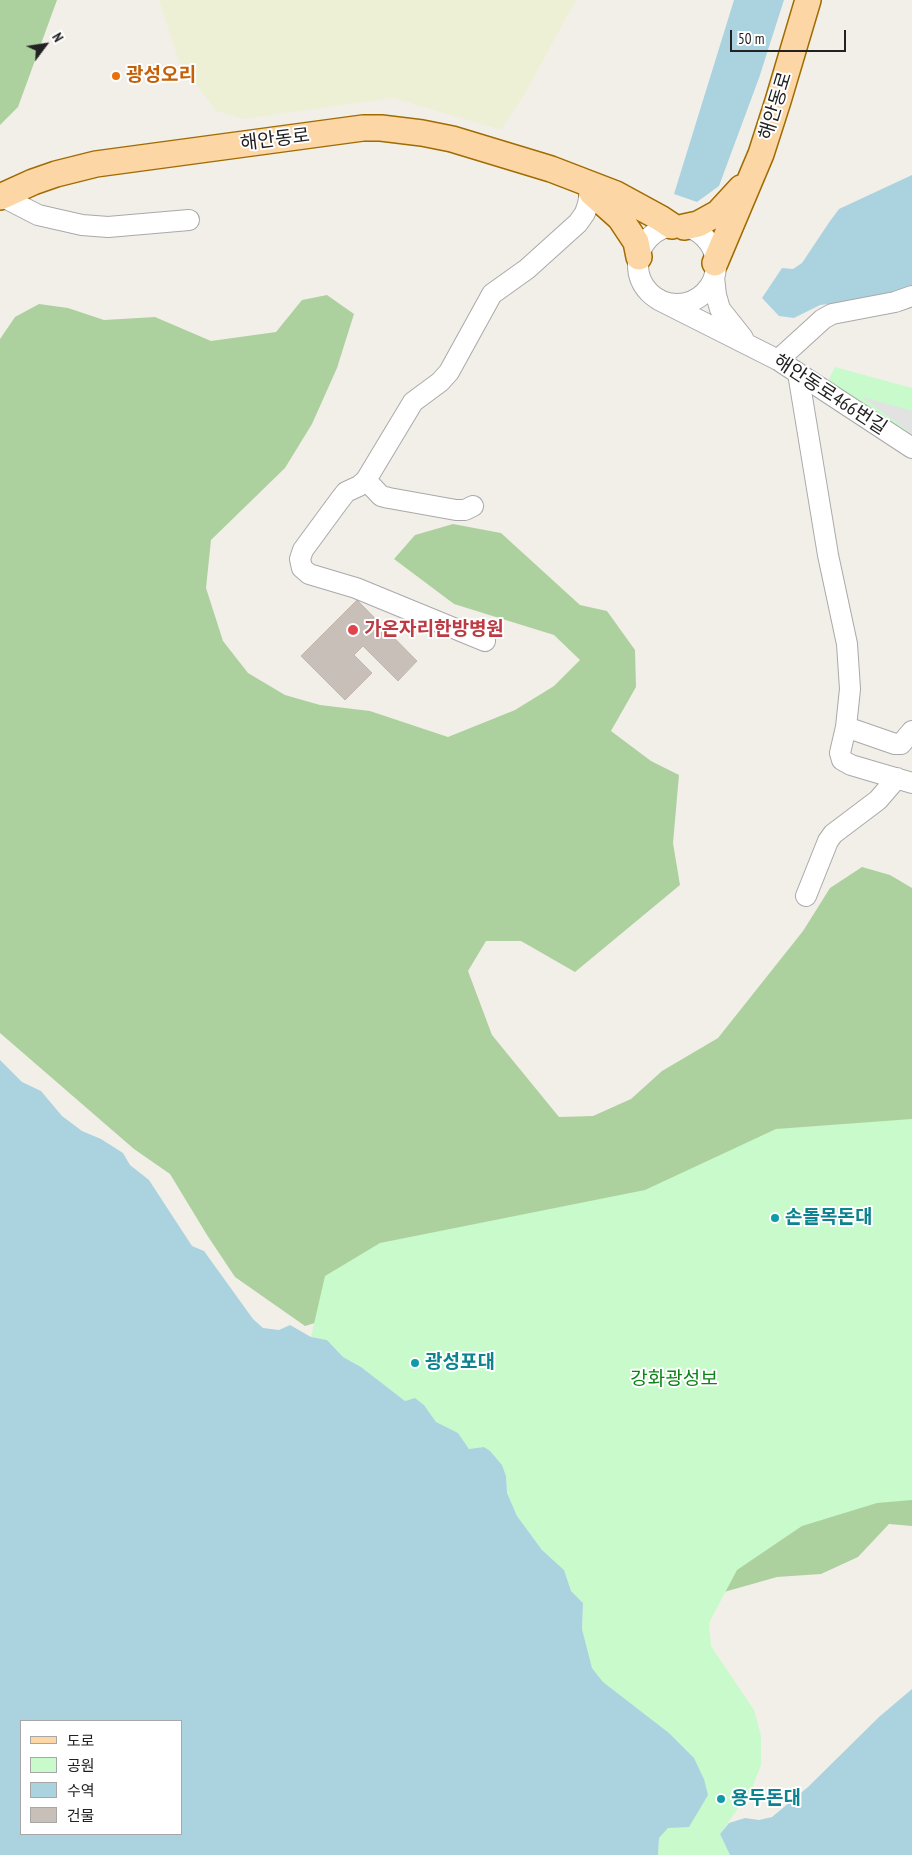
<!DOCTYPE html>
<html>
<head>
<meta charset="utf-8">
<style>
	body { margin:0 }
	#map { position:relative; width:912px; height:1855px; overflow:hidden; background:#f2efe9; font-family:"PT Sans Narrow","Noto Sans KR",sans-serif }
	canvas { display:block }
	.legend { position:absolute; left:20px; top:1720px; width:162px; height:115px; box-sizing:border-box; background:#fff; border:1px solid #a7a7a7; margin:0; padding:6px 9px; list-style:none; font-size:15px; color:#222 }
	.legend li { display:flex; align-items:center; gap:10px; height:25px }
	.legend b { width:25px; border:1px solid #a7a7a7 }
	.north { position:absolute; left:20px; top:20px; width:50px; height:50px; -webkit-text-stroke:4px #fff; paint-order:stroke; rotate:59deg; font-size:14px; font-weight:700; line-height:20px; text-align:center; color:#222 }
	.north::after { content:''; display:block; margin:auto; width:18px; height:22px; background:#222; clip-path:polygon(50% 0,100% 100%,50% 72%,0 100%) }
	.scale { position:absolute; left:730px; top:30px; width:116px; height:22px; box-sizing:border-box; border:2px solid #222; border-top:0; padding-left:6px; font-size:15px; line-height:18px; white-space:nowrap; color:#222; -webkit-text-stroke:4px #fff; paint-order:stroke }
</style>
</head>
<body>
<div id="map">
<canvas width="912" height="1855"></canvas>
<ul class="legend">
<li><b style="height:6px;background:#fcd6a4"></b>도로</li>
<li><b style="height:14px;background:#c8facc"></b>공원</li>
<li><b style="height:14px;background:#aad3df"></b>수역</li>
<li><b style="height:14px;background:#c7bfb8"></b>건물</li>
</ul>
<div class="north">N</div>
<div class="scale">50 m</div>
</div>
<script>
const c = document.querySelector('canvas').getContext('2d');
c.lineJoin = 'round';
function fill(path, color) {
  c.fillStyle = color;
  c.fill(path, 'evenodd');
}
function shape(rows) {
  const path = new Path2D();
  for (const r of rows) {
    if (r.length === 3) {
      path.moveTo(r[0] + r[2], r[1]);
      path.arc(r[0], r[1], r[2], 0, 2 * Math.PI);
      continue;
    }
    path.moveTo(r[0], r[1]);
    for (let i = 2; i < r.length; i += 2) path.lineTo(r[i], r[i + 1]);
  }
  return path;
}
function strokePath(path, color, width, dash) {
  c.strokeStyle = color;
  c.lineWidth = width;
  c.lineCap = dash ? 'butt' : 'round';
  c.setLineDash(dash || []);
  c.stroke(path);
}
function write(font, color, halo, rows, align = 'center') {
  c.font = font + ' "PT Sans Narrow","Noto Sans KR",sans-serif';
  c.lineWidth = 4;
  c.setLineDash([]);
  c.textBaseline = 'middle';
  c.strokeStyle = halo;
  c.fillStyle = color;
  for (const [text, x, y, turn = 0] of rows) {
    c.save();
    c.translate(x, y);
    c.rotate((+turn || 0) * Math.PI / 180);
    c.textAlign = isNaN(turn) ? turn : align;
    if (halo) c.strokeText(text, 0, 0);
    c.fillText(text, 0, 0);
    c.restore();
  }
}
const farmland = shape([
	[159,0,576,0,524,95,501,130,393,98,244,119,216,111,179,62]
]);
const forest = shape([
	[0,0,57,0,18,107,0,125],
	[327,295,354,314,337,368,312,424,285,468,211,540,206,588,223,641,248,673,285,695,320,705,370,711,448,737,515,710,554,686,580,660,554,635,454,604,394,559,415,535,453,524,501,533,580,605,607,611,635,650,636,687,611,731,651,761,679,775,673,843,680,885,575,972,521,941,486,941,468,971,492,1035,559,1117,593,1116,631,1099,662,1071,718,1038,803,931,830,888,862,867,890,875,912,888,912,1526,889,1524,858,1557,821,1574,777,1577,717,1594,328,1319,305,1326,235,1277,207,1235,170,1174,134,1149,0,1033,0,339,15,317,39,304,68,308,104,320,155,317,211,341,276,332,302,300]
]);
const park = shape([
	[835,367,912,388,912,460,819,399],
	[912,1119,912,1500,877,1503,802,1526,737,1570,709,1623,711,1646,754,1710,761,1736,761,1765,752,1788,720,1834,730,1855,658,1855,659,1838,668,1828,704,1779,694,1758,669,1733,603,1682,592,1668,582,1629,583,1603,571,1591,564,1570,542,1550,517,1516,507,1493,506,1476,502,1465,484,1447,469,1449,458,1433,436,1422,424,1405,415,1398,405,1401,361,1367,343,1357,327,1340,311,1337,325,1276,380,1243,645,1190,776,1129]
]);
const parking = shape([
	[862,397,912,411,912,434]
]);
const water = shape([
	[734,0,784,0,759,78,719,186,697,202,674,194],
	[912,175,912,285,877,298,820,305,794,318,779,316,762,298,782,268,793,269,802,263,830,221,839,209],
	[0,1060,22,1082,41,1091,62,1116,82,1131,101,1139,123,1153,130,1165,149,1180,192,1246,204,1251,253,1319,263,1328,279,1330,290,1325,311,1337,327,1340,343,1357,361,1367,405,1401,415,1398,424,1405,436,1422,458,1433,469,1449,484,1447,490,1451,502,1465,506,1476,507,1493,517,1516,542,1550,564,1570,571,1591,583,1603,582,1629,592,1668,603,1682,669,1733,694,1758,704,1779,708,1795,689,1827,668,1828,659,1838,658,1855,0,1855],
	[21,1721,181,1721,181,1834,21,1834],
	[912,1689,912,1855,730,1855,720,1834,729,1823,745,1818,759,1820,772,1817,808,1787,879,1717]
]);
const building = shape([
	[357,600,417,661,398,681,363,646,354,655,372,673,345,700,301,656,357,600]
]);
const minor = shape([
	[1,196,38,215,82,225,108,227,189,220],
	[677,265,39],
	[714,277,716,295,720,309,743,338],
	[659,300,778,360,912,448],
	[778,360,823,319,832,314,895,302,912,296],
	[798,373,828,555,847,644,850,689,846,727,840,753,842,760,851,765,912,783],
	[366,480,381,496,389,498,456,510,465,510,473,506],
	[485,641,356,588,309,574,302,568,300,559,303,550,339,501,346,492,359,486,366,480,413,402,440,382,449,372,492,294,527,269,578,223,585,213,588,204,590,192],
	[846,727,895,744,901,744,912,731],
	[806,896,828,841,833,834,878,800,897,778]
]);
const major = shape([
	[592,193,620,218,636,242,639,257],
	[0,197,33,182,56,174,96,164,363,128,381,128,422,133,452,139,551,169,616,194,660,218,672,226],
	[684,227,698,224,718,213,741,188],
	[715,263,761,154,778,101,808,0]
]);
const markers = [
	[116,76,5,"#e8710a"],
	[353,630,6,"#e0444e"],
	[775,1218,5,"#0f9aa8"],
	[415,1363,5,"#0f9aa8"],
	[721,1799,5,"#0f9aa8"]
];
const foodNames = [
	["광성오리",126,76]
];
const streetNames = [
	["해안동로",776,106,-73],
	["해안동로",275,140,-7],
	["해안동로466번길",830,395,33]
];
const healthNames = [
	["가온자리한방병원",364,630]
];
const cultureNames = [
	["손돌목돈대",785,1218],
	["광성포대",425,1363],
	["용두돈대",731,1799]
];
const parkNames = [
	["강화광성보",674,1380]
];
fill(farmland, '#eef0d5');
fill(forest, '#add19e');
fill(park, '#c8facc');
fill(parking, '#e2e2e2');
fill(water, '#aad3df');
fill(building, '#c7bfb8');
strokePath(building, '#c4b6ab', 1);
strokePath(minor, '#a9a9a9', 22);
strokePath(major, '#a06b00', 28);
strokePath(minor, '#fff', 20);
strokePath(major, '#fcd6a4', 25);
for (const [x, y, r, color] of markers) {
  const dot = new Path2D();
  dot.arc(x, y, r, 0, 2 * Math.PI);
  c.fillStyle = color;
  c.fill(dot);
  strokePath(dot, '#fff', 2);
}
write('bold 19px', '#c56008', '#fff', foodNames, 'left');
write('19px', '#222', '#fff', streetNames);
write('bold 19px', '#be3a42', '#fff', healthNames, 'left');
write('bold 19px', '#0d838f', '#fff', cultureNames, 'left');
write('19px', '#0c8416', '#fff', parkNames);
</script>
</body>
</html>
